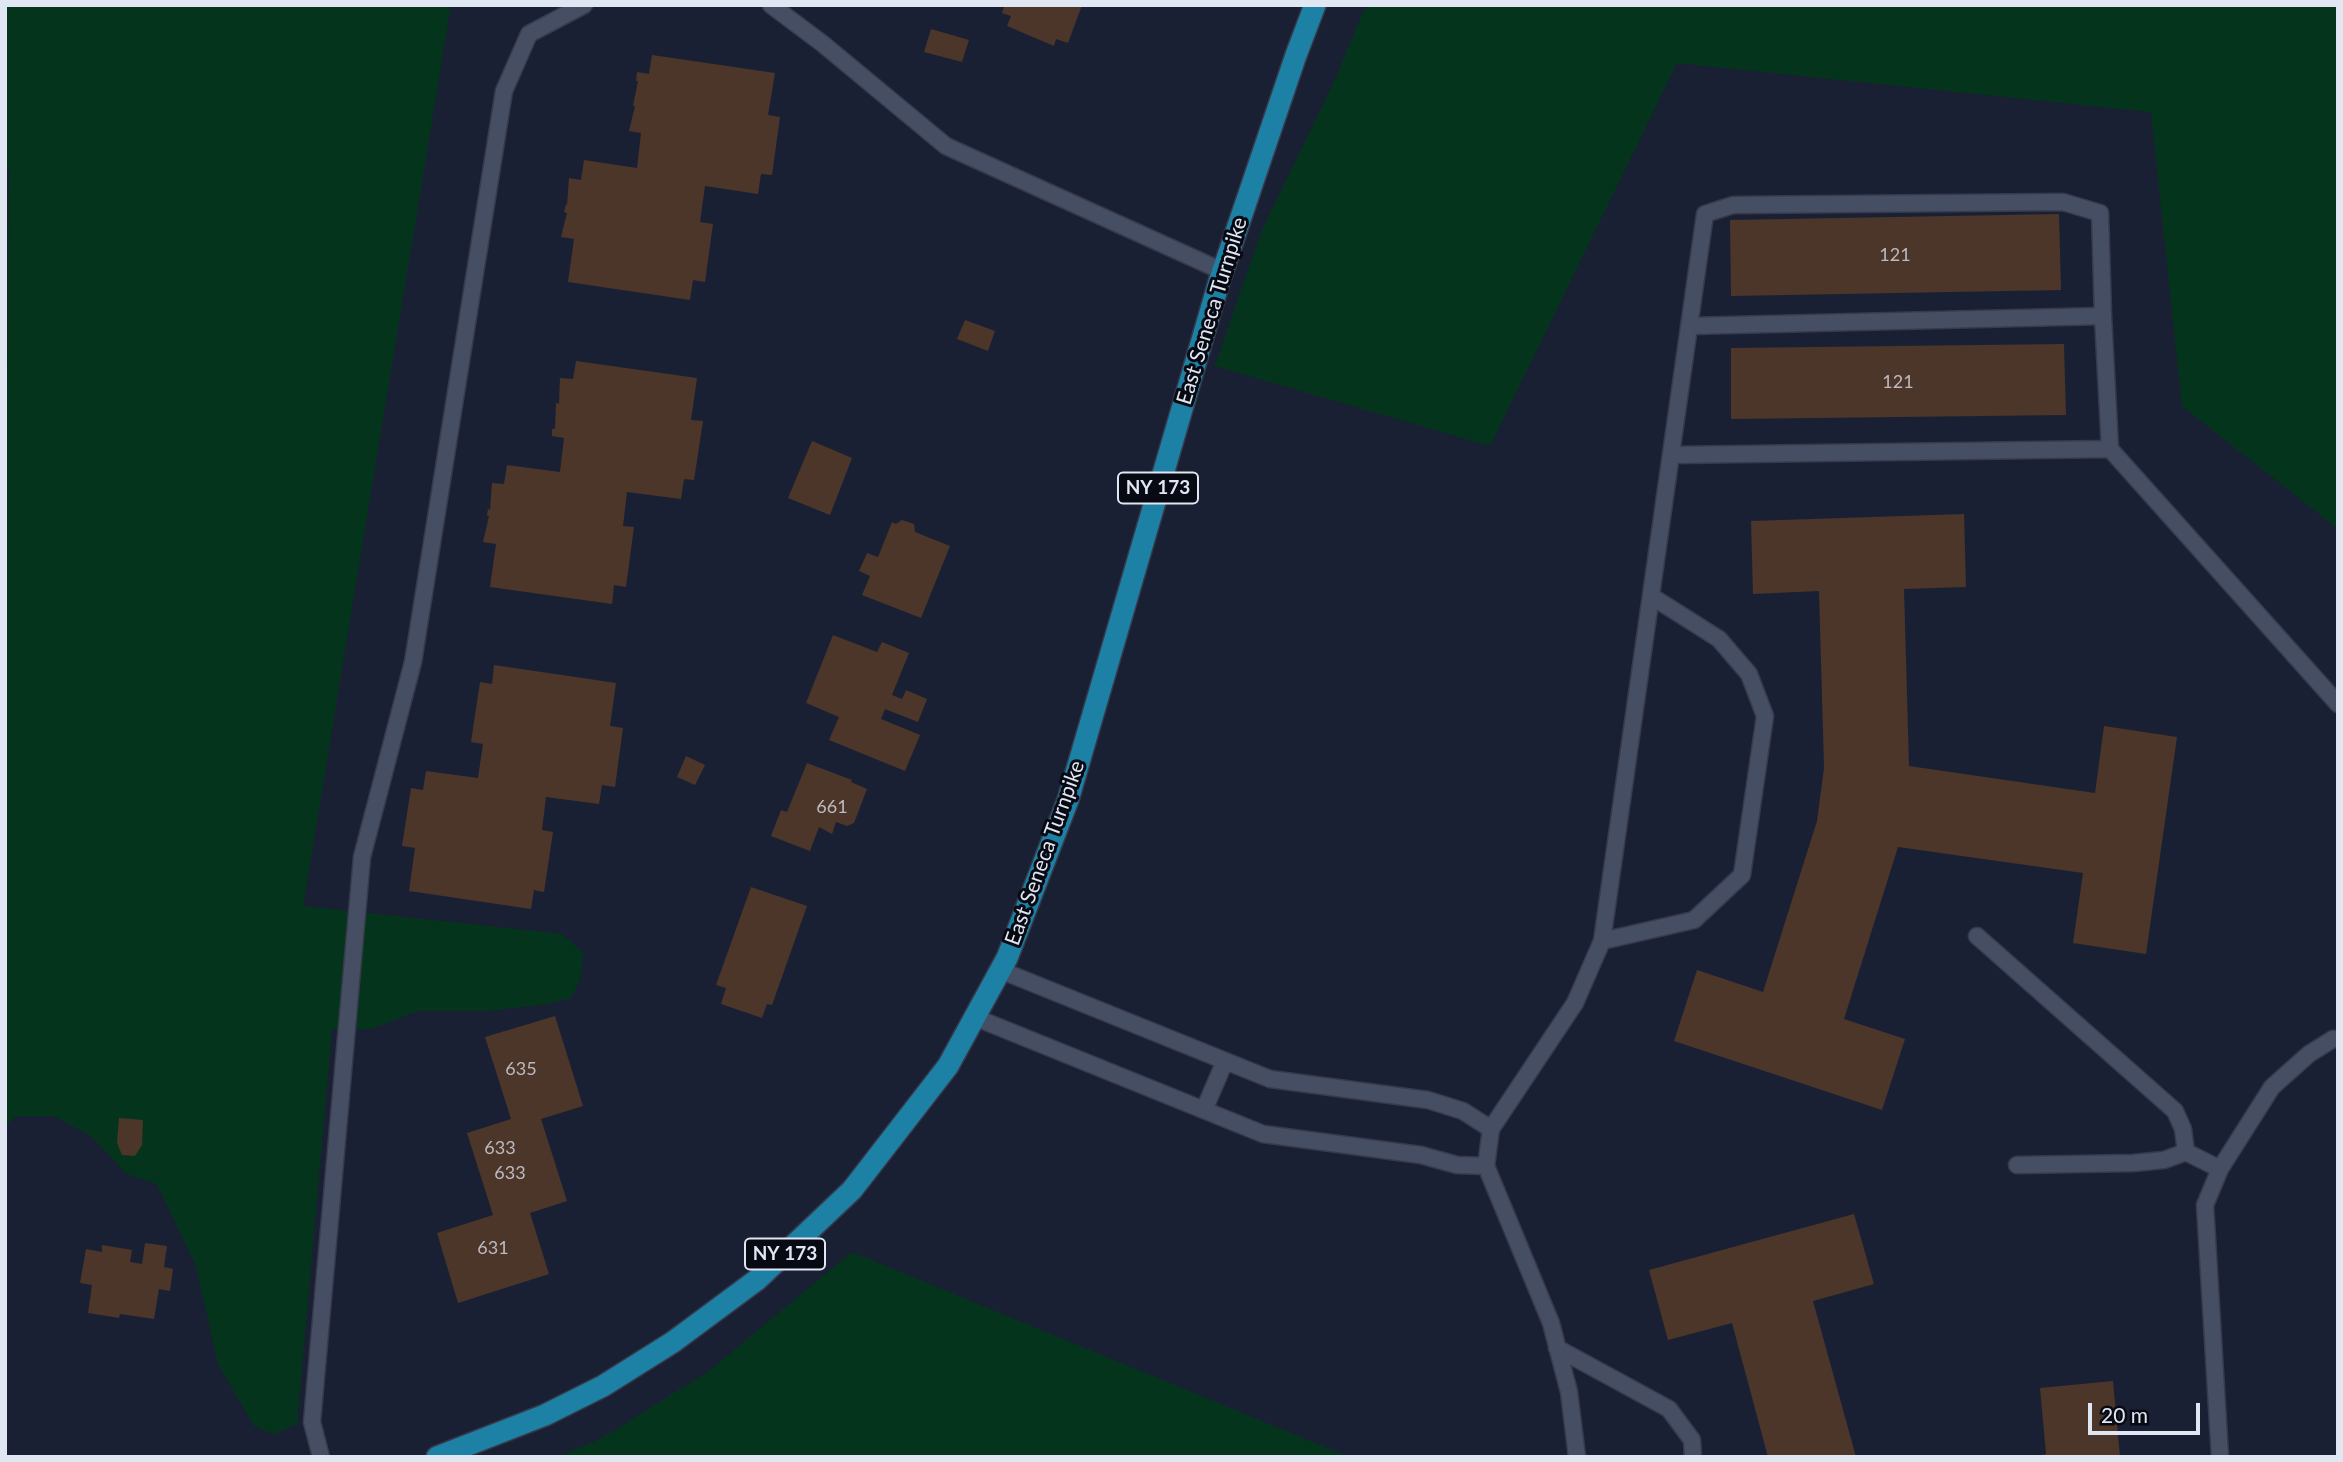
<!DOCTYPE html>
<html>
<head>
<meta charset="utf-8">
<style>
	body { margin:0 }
	#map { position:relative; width:2343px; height:1462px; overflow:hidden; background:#1a2033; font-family:Lato,sans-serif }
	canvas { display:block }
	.frame { position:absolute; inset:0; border:7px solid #e1e6f3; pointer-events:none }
	.scale { position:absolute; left:2088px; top:1403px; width:112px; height:32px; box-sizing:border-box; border:4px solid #e1e6f3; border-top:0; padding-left:9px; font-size:21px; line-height:24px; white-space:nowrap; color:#e1e6f3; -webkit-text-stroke:5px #080a13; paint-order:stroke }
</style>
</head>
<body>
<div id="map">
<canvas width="2343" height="1462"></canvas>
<div class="frame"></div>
<div class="scale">20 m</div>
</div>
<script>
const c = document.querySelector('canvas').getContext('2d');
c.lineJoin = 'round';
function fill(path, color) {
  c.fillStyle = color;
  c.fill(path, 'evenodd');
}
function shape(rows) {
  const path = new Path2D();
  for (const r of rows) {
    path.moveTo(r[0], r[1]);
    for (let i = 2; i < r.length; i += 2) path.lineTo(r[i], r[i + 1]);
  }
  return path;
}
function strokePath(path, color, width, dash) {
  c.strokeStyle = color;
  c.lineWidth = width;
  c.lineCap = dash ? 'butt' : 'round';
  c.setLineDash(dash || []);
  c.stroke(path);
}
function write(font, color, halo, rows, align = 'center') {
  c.font = font + ' Lato,sans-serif';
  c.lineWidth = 6;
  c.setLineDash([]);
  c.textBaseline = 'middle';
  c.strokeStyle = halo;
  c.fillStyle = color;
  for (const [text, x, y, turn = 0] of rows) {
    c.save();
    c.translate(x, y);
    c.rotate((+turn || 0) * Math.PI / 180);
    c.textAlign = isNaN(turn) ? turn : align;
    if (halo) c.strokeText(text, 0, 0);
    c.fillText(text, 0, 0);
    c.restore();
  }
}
const green = shape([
	[5,5,451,5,303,906,562,934,583,953,580,979,571,998,547,1004,488,1011,418,1011,371,1029,332,1029,297,1424,274,1434,254,1426,218,1364,196,1266,157,1184,127,1174,91,1136,54,1116,17,1116,5,1126,5,666,9,169,5,168],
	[1366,5,2338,5,2338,529,2182,406,2151,112,1677,63,1490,446,1215,366,1261,232,1334,82],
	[852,1252,1349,1457,558,1457,602,1438,709,1371]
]);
const building = shape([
	[999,5,1082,5,1068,43,1056,39,1054,46,1007,26,1011,16,1002,13,1004,7],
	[931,29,969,40,962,62,924,52],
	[652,55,775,73,768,115,780,117,772,175,761,174,758,194,705,186,700,222,713,224,705,282,693,280,690,300,568,282,574,239,561,237,567,213,564,212,566,204,567,205,569,178,581,180,584,160,637,168,641,133,629,131,635,106,633,106,638,81,636,81,637,72,649,74],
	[2059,214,2061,290,1731,296,1730,220],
	[965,320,995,331,988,351,957,339],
	[2064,344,2066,415,1731,419,1731,348],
	[576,361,697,378,691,420,703,421,694,480,684,479,681,499,627,492,623,526,634,527,626,587,614,585,612,604,490,587,496,544,483,542,489,516,487,516,488,509,490,510,492,483,504,484,507,465,560,472,564,438,552,436,552,429,555,429,556,403,559,404,560,378,573,379],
	[812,441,852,458,830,515,788,498],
	[1964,514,1966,587,1904,589,1909,766,2095,793,2104,726,2177,737,2146,954,2073,943,2083,873,1898,847,1844,1019,1905,1039,1882,1110,1674,1041,1697,970,1763,992,1817,821,1824,768,1819,591,1753,594,1751,521],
	[902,520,914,524,915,532,950,546,921,618,862,595,870,576,859,571,867,553,878,557,892,522,896,524],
	[833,635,877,652,882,642,909,653,892,695,902,699,906,690,927,699,918,722,885,709,881,719,920,735,905,771,829,740,839,717,806,703],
	[494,665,616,683,610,726,623,728,615,787,602,785,599,804,546,797,542,830,553,832,544,892,534,890,531,909,409,891,415,848,402,846,411,788,423,790,426,771,478,778,483,744,471,742,480,682,492,684],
	[686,756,705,765,695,785,677,777],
	[807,763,852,780,851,782,867,789,854,823,847,826,836,822,832,834,819,827,810,851,771,836,781,810,787,812],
	[751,887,807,906,772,1005,767,1004,762,1018,721,1004,726,988,716,985],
	[555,1016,583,1106,541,1119,567,1201,530,1213,549,1274,458,1303,437,1233,493,1215,467,1133,511,1119,485,1037],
	[119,1118,143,1120,142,1145,135,1156,122,1155,117,1143],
	[1854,1214,1874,1284,1813,1301,1856,1457,1768,1457,1732,1323,1668,1340,1649,1270],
	[145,1243,167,1246,164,1267,173,1269,170,1291,159,1289,154,1319,120,1314,119,1318,88,1313,92,1285,80,1283,86,1249,102,1252,102,1245,132,1250,130,1262,142,1264],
	[2113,1381,2120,1457,2041,1457,2041,1455,2046,1454,2040,1388]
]);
const service = shape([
	[771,5,823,44,946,146,1222,271],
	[1689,326,2103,316,2110,449],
	[1671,455,2110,449,2338,704],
	[1977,936,2175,1111,2183,1129,2186,1152,2220,1169],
	[1602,941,1694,920,1742,875,1765,716,1749,674,1719,639,1651,596],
	[1000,970,1270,1079,1428,1100,1463,1111,1491,1129],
	[974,1017,1263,1134,1421,1155,1457,1165,1486,1166],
	[1204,1110,1225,1061],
	[2017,1165,2133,1163,2164,1160,2186,1152],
	[1557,1348,1669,1409,1692,1440,1693,1457],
	[321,1457,312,1422,362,857,413,662,504,91,529,34,584,5],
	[1577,1457,1569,1392,1551,1323,1486,1166,1491,1129,1575,1003,1602,941,1705,214,1733,205,2063,202,2100,213,2103,316],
	[2220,1457,2205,1205,2220,1169,2272,1087,2309,1054,2333,1039,2338,1039]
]);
const primary = shape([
	[437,1457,545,1415,603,1386,673,1342,758,1279,852,1190,948,1066,1007,958,1068,800,1219,282,1296,55,1315,5]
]);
const numberNames = [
	["121",1895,255],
	["121",1898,382],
	["661",832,807],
	["635",521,1069],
	["633",500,1148],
	["633",510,1173],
	["631",493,1248]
];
const shields = [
	[1158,488,80],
	[785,1254,80]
];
const shieldNames = [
	["NY 173",1158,488],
	["NY 173",785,1254]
];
const streetNames = [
	["East Seneca Turnpike",1212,311,-73],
	["East Seneca Turnpike",1045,853,-70]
];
fill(green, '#04351c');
fill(building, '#4c3629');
strokePath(service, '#363a4b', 19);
strokePath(primary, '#363a4b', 24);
strokePath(service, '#464e64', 16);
strokePath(primary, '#1c81a5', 21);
write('18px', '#bcbac0', null, numberNames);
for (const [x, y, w] of shields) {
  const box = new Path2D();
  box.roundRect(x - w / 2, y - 15.5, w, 31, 5);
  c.fillStyle = '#080a13';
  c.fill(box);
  strokePath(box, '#e1e6f3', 2);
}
write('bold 19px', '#e1e6f3', null, shieldNames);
write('21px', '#e1e6f3', '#080a13', streetNames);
</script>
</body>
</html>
